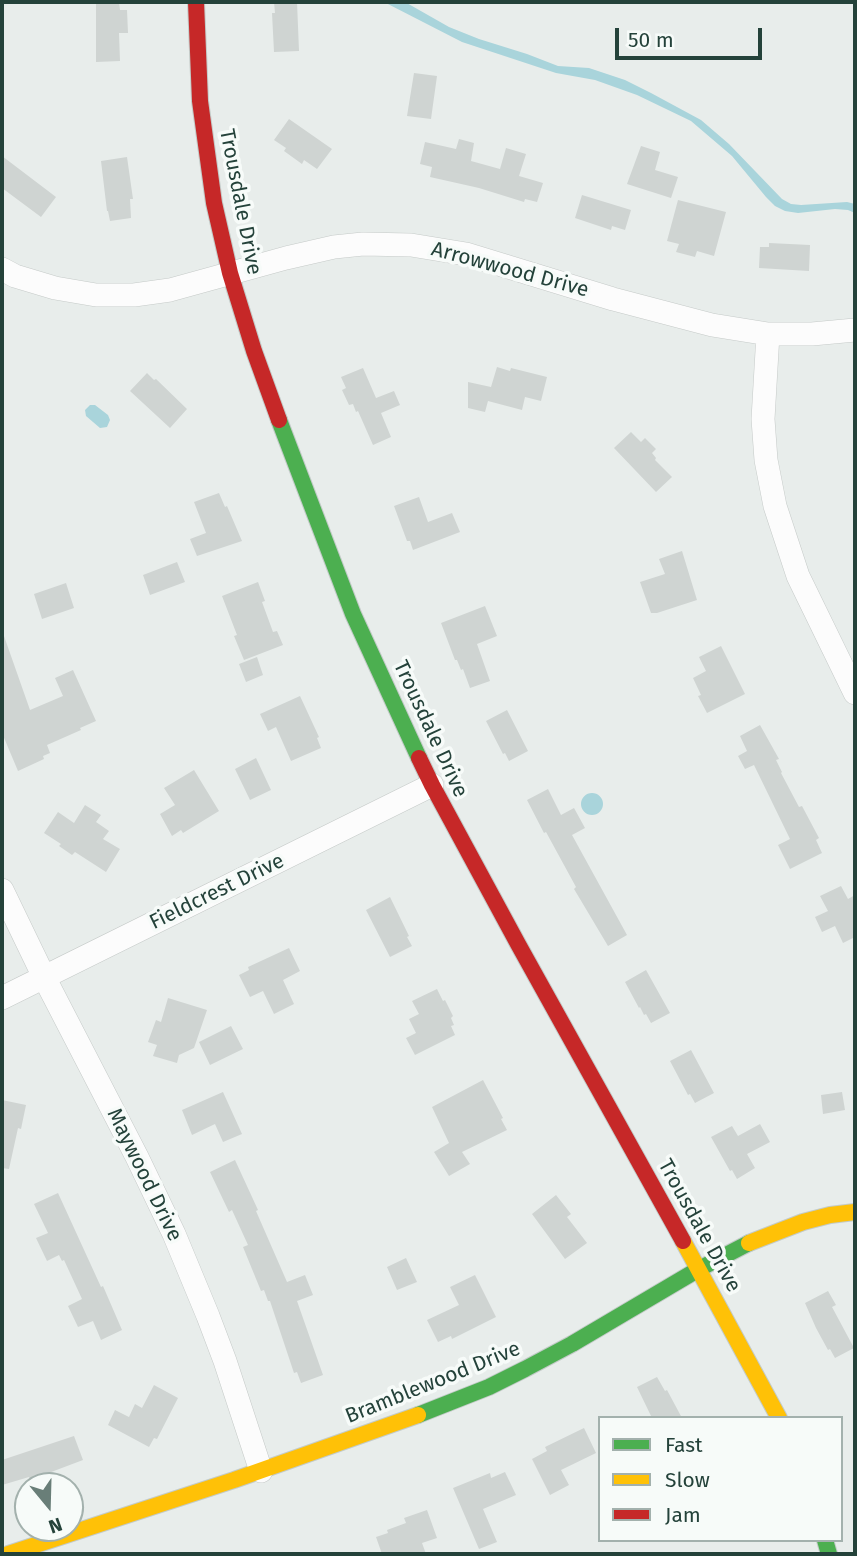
<!DOCTYPE html>
<html>
<head>
<meta charset="utf-8">
<style>
	body { margin:0 }
	#map { position:relative; width:857px; height:1556px; overflow:hidden; background:#e8edeb; font-family:"Fira Sans",sans-serif }
	canvas { display:block }
	.frame { position:absolute; inset:0; border:4px solid #24423a; pointer-events:none }
	.legend { position:absolute; left:598px; top:1416px; width:245px; height:126px; box-sizing:border-box; background:#f7fbf9; border:2px solid #a3b1ad; margin:0; padding:9px 12px; list-style:none; font-size:21px; color:#24423a }
	.legend li { display:flex; align-items:center; gap:14px; height:35px }
	.legend b { width:35px; border:2px solid #a3b1ad }
	.north { position:absolute; left:14px; top:1472px; width:70px; height:70px; box-sizing:border-box; background:#f7fbf9; border:2px solid #a3b1ad; border-radius:50%; rotate:161deg; font-size:19px; font-weight:700; line-height:28px; text-align:center; color:#24423a }
	.north::after { content:''; display:block; margin:auto; width:24px; height:32px; background:#697e78; clip-path:polygon(50% 0,100% 100%,50% 72%,0 100%) }
	.scale { position:absolute; left:615px; top:28px; width:147px; height:32px; box-sizing:border-box; border:4px solid #24423a; border-top:0; padding-left:9px; font-size:21px; line-height:24px; white-space:nowrap; color:#24423a; -webkit-text-stroke:5px #f7fbf9; paint-order:stroke }
</style>
</head>
<body>
<div id="map">
<canvas width="857" height="1556"></canvas>
<div class="frame"></div>
<ul class="legend">
<li><b style="height:9px;background:#4caf50"></b>Fast</li>
<li><b style="height:9px;background:#ffc107"></b>Slow</li>
<li><b style="height:9px;background:#c62828"></b>Jam</li>
</ul>
<div class="north">N</div>
<div class="scale">50 m</div>
</div>
<script>
const c = document.querySelector('canvas').getContext('2d');
c.lineJoin = 'round';
function fill(path, color) {
  c.fillStyle = color;
  c.fill(path, 'evenodd');
}
function shape(rows) {
  const path = new Path2D();
  for (const r of rows) {
    if (r.length === 3) {
      path.moveTo(r[0] + r[2], r[1]);
      path.arc(r[0], r[1], r[2], 0, 2 * Math.PI);
      continue;
    }
    path.moveTo(r[0], r[1]);
    for (let i = 2; i < r.length; i += 2) path.lineTo(r[i], r[i + 1]);
  }
  return path;
}
function strokePath(path, color, width, dash) {
  c.strokeStyle = color;
  c.lineWidth = width;
  c.lineCap = dash ? 'butt' : 'round';
  c.setLineDash(dash || []);
  c.stroke(path);
}
function write(font, color, halo, rows, align = 'center') {
  c.font = font + ' "Fira Sans",sans-serif';
  c.lineWidth = 7;
  c.setLineDash([]);
  c.textBaseline = 'middle';
  c.strokeStyle = halo;
  c.fillStyle = color;
  for (const [text, x, y, turn = 0] of rows) {
    c.save();
    c.translate(x, y);
    c.rotate((+turn || 0) * Math.PI / 180);
    c.textAlign = isNaN(turn) ? turn : align;
    if (halo) c.strokeText(text, 0, 0);
    c.fillText(text, 0, 0);
    c.restore();
  }
}
const water = shape([
	[384,2,405,2,449,27,479,39,527,54,558,66,589,68,625,80,651,93,701,120,729,144,782,199,791,204,801,205,847,202,855,204,855,213,848,210,835,209,798,213,785,211,775,206,766,197,732,156,691,121,637,95,595,80,556,73,462,42],
	[90,405,95,405,108,415,110,420,107,427,100,428,86,416,85,410],
	[592,804,11]
]);
const building = shape([
	[96,2,119,2,120,10,127,10,128,33,119,33,120,61,96,62],
	[274,2,297,2,299,51,274,52,272,13,275,13],
	[414,73,437,76,431,119,407,116],
	[289,119,332,149,317,169,304,160,302,164,284,151,286,148,274,140],
	[459,139,474,143,471,161,500,169,506,148,526,154,519,176,543,183,537,202,525,199,524,202,479,188,430,177,432,167,420,164,425,142,456,149],
	[641,146,660,152,655,170,678,177,671,198,627,184],
	[2,156,56,197,41,217,2,188],
	[127,157,133,199,130,199,131,218,110,221,108,211,107,211,101,161],
	[582,195,631,210,625,230,612,226,611,230,575,218],
	[678,200,726,212,714,256,697,251,695,257,676,252,679,244,667,241],
	[769,243,810,245,809,271,759,268,760,247,769,247],
	[497,367,510,371,511,368,547,377,541,401,525,397,522,410,488,401,485,412,468,408,468,382,491,387],
	[363,368,376,398,394,391,400,405,381,413,391,437,373,445,358,411,356,412,353,404,349,405,342,390,346,388,341,377],
	[147,373,154,380,156,379,187,409,170,428,130,391],
	[631,432,641,442,645,438,656,449,652,453,656,458,655,460,672,477,656,492,614,448],
	[219,493,225,507,227,506,242,541,197,556,190,539,206,533,194,502],
	[419,497,428,522,452,513,460,532,413,550,410,541,407,541,394,506],
	[682,551,697,600,657,613,651,613,640,582,665,574,659,559],
	[177,562,185,582,150,595,143,575],
	[258,582,265,601,262,602,273,632,277,631,283,645,244,660,234,636,237,635,222,596],
	[66,583,74,608,42,619,34,594],
	[485,606,497,636,477,644,490,681,470,688,463,669,461,670,457,660,455,660,441,623],
	[4,636,30,710,63,696,55,678,73,670,96,721,80,728,81,730,47,745,50,753,43,756,44,759,18,771,2,733,2,637],
	[721,646,745,694,707,713,698,696,701,695,693,678,706,671,699,657],
	[257,657,263,675,246,682,239,664],
	[300,696,319,737,317,738,321,748,291,761,276,727,268,731,260,714],
	[507,710,528,751,509,761,505,753,503,754,486,721],
	[760,725,779,759,776,760,782,772,781,773,799,807,802,806,819,838,816,840,822,853,790,869,778,845,790,839,754,765,745,769,738,756,747,751,740,736],
	[256,758,271,790,250,800,235,769],
	[194,770,219,811,183,833,181,830,172,836,160,814,175,805,164,788],
	[548,789,561,815,574,808,585,828,572,835,627,935,608,946,580,899,574,889,576,887,546,832,544,833,527,800],
	[85,805,101,815,96,822,109,831,103,839,120,849,106,872,75,852,72,855,59,846,61,844,44,833,58,812,74,823],
	[841,886,848,899,855,895,855,937,843,943,835,926,822,932,815,917,828,911,820,896],
	[390,897,409,936,407,937,412,946,390,957,366,910],
	[289,948,300,971,283,980,294,1004,274,1014,263,991,250,997,239,975,249,970,248,967],
	[646,970,670,1013,651,1023,646,1014,644,1015,640,1007,639,1008,625,982],
	[437,989,443,1001,445,1000,453,1016,451,1018,454,1025,451,1026,455,1035,415,1055,406,1038,416,1033,409,1019,419,1014,412,1001],
	[168,998,207,1010,194,1048,179,1055,177,1063,153,1056,157,1045,148,1042,156,1020,161,1022],
	[231,1026,243,1049,210,1065,199,1042],
	[691,1050,714,1093,695,1103,690,1094,688,1095,670,1061],
	[483,1080,503,1118,501,1119,507,1130,462,1152,470,1164,449,1176,434,1152,449,1143,432,1107],
	[223,1092,242,1134,223,1142,215,1124,192,1135,182,1110],
	[842,1092,845,1110,823,1114,821,1095],
	[2,1100,26,1105,21,1129,18,1128,9,1169,2,1168],
	[760,1124,770,1142,747,1154,755,1168,737,1179,732,1170,730,1171,711,1137,732,1126,738,1136],
	[235,1160,258,1210,256,1211,287,1282,305,1275,313,1295,297,1301,323,1375,301,1383,297,1372,294,1373,270,1301,268,1301,264,1290,261,1291,243,1247,248,1245,232,1210,229,1212,210,1172],
	[58,1193,101,1287,103,1286,122,1330,101,1340,93,1321,78,1327,68,1306,82,1299,64,1260,62,1261,59,1255,47,1261,36,1238,48,1233,34,1204],
	[556,1195,571,1214,567,1217,587,1243,565,1259,532,1214],
	[406,1258,417,1282,397,1290,387,1267],
	[475,1275,496,1317,452,1339,451,1336,438,1342,427,1320,459,1305,450,1287],
	[828,1291,836,1305,832,1307,854,1348,835,1358,830,1349,828,1350,816,1328,805,1303],
	[657,1377,665,1391,667,1390,682,1418,652,1418,637,1387],
	[154,1385,178,1398,157,1439,154,1438,149,1447,108,1425,115,1410,129,1417,135,1404,142,1408],
	[584,1428,596,1453,561,1470,569,1485,550,1495,532,1459,547,1451,545,1447],
	[74,1436,83,1460,30,1480,29,1477,2,1485,2,1460],
	[505,1472,516,1495,483,1509,497,1542,479,1549,453,1488,490,1473,491,1478],
	[427,1510,437,1538,422,1543,426,1554,382,1554,376,1537,388,1533,387,1530,406,1523,404,1518]
]);
const street = shape([
	[2,269,15,276,55,288,96,295,134,295,170,290,286,258,334,247,363,244,411,245,466,254,613,299,712,325,768,334,812,334,855,330],
	[768,334,763,419,766,460,775,506,798,576,855,693],
	[2,890,44,977,137,1157,174,1234,208,1316,225,1361,261,1471],
	[2,998,432,785]
]);
const fast = shape([
	[279,420,353,614,419,758],
	[418,1415,489,1387,525,1369,572,1344,699,1269,749,1243],
	[825,1540,829,1554]
]);
const slow = shape([
	[683,1241,779,1418],
	[749,1243,803,1222,830,1215,855,1212],
	[8,1554,234,1480,418,1415]
]);
const jam = shape([
	[196,2,200,101,214,203,230,273,254,351,279,420],
	[419,758,432,785,518,944,683,1241]
]);
const streetNames = [
	["Trousdale Drive",240,202,79],
	["Arrowwood Drive",510,270,15],
	["Trousdale Drive",430,729,65],
	["Fieldcrest Drive",217,892,-26],
	["Maywood Drive",144,1175,64],
	["Trousdale Drive",699,1226,61],
	["Bramblewood Drive",433,1383,-22]
];
fill(water, '#a9d4db');
fill(building, '#cfd4d2');
strokePath(street, '#c5cac8', 24);
strokePath(fast, '#c3cbc8', 18);
strokePath(slow, '#c3cbc8', 18);
strokePath(jam, '#c3cbc8', 18);
strokePath(street, '#fcfcfc', 23);
strokePath(fast, '#4caf50', 16);
strokePath(slow, '#ffc107', 16);
strokePath(jam, '#c62828', 16);
write('21px', '#24423a', '#f7fbf9', streetNames);
</script>
</body>
</html>
